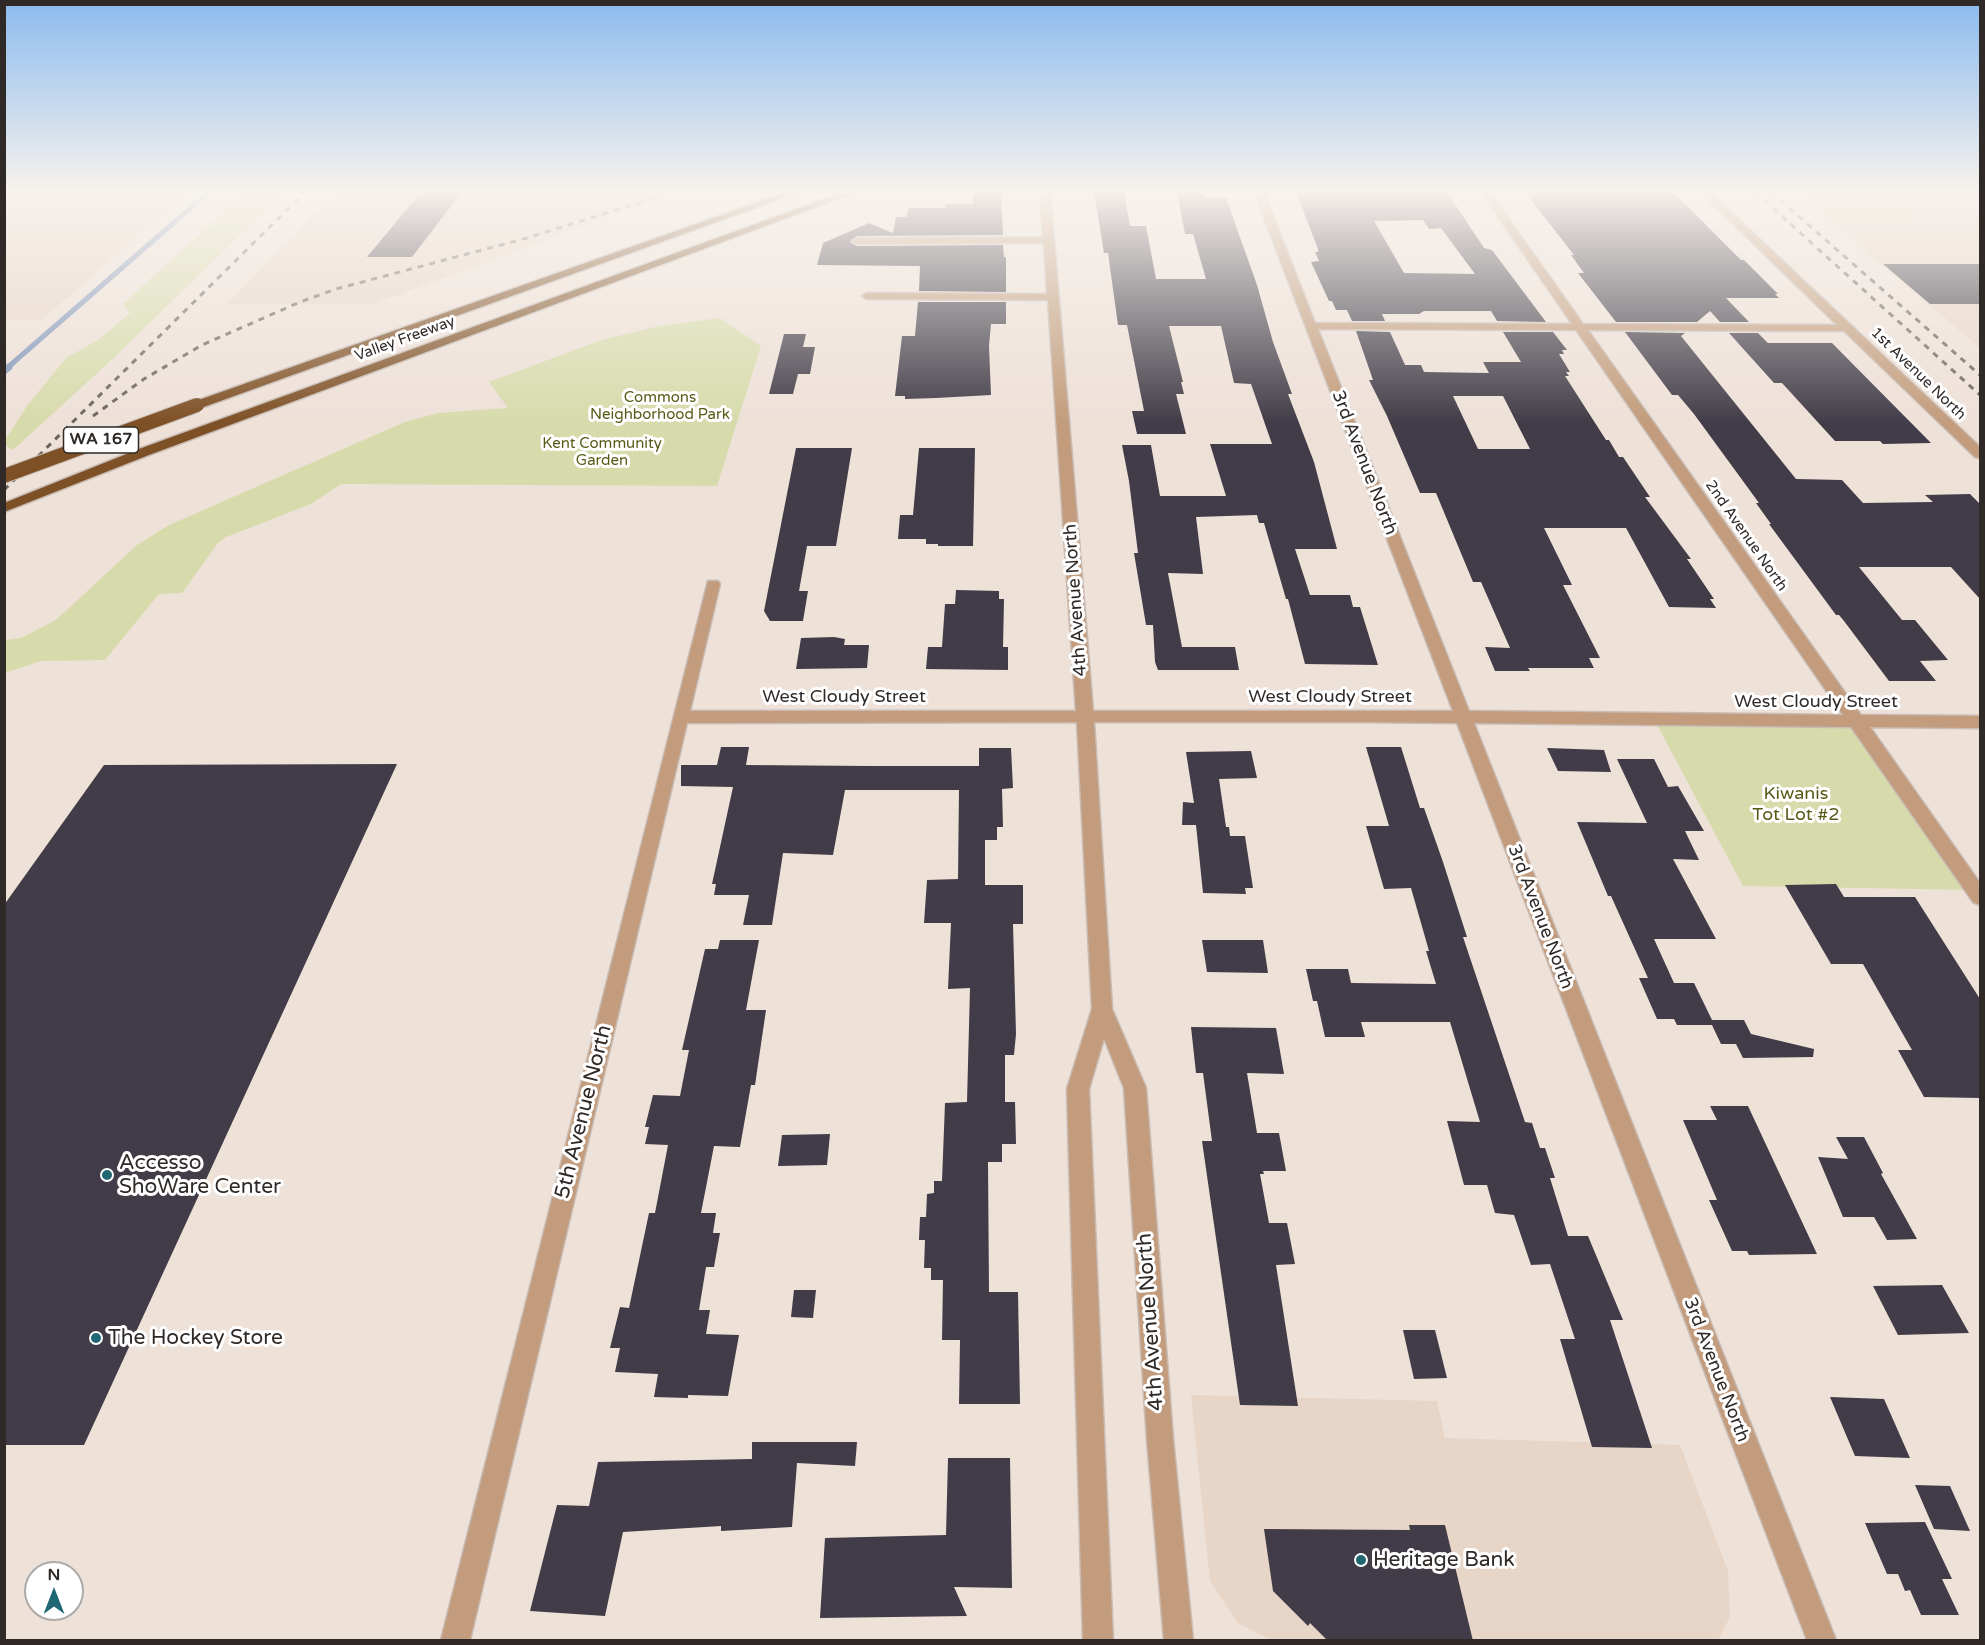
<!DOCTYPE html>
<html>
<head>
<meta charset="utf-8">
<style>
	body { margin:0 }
	#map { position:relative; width:1985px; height:1645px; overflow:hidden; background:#eee1d8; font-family:"Varela Round",sans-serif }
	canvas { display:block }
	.frame { position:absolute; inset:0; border:6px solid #2f2a27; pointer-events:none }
	.north { position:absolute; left:24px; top:1561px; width:60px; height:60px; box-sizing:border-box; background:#fff; border:2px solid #acaaa9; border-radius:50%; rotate:0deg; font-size:16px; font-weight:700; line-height:24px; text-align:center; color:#2f2a27 }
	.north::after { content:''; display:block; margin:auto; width:21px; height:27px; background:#1e6773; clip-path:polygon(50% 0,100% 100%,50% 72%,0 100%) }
</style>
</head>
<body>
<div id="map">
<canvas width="1985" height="1645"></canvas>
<div class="frame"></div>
<div class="north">N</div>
</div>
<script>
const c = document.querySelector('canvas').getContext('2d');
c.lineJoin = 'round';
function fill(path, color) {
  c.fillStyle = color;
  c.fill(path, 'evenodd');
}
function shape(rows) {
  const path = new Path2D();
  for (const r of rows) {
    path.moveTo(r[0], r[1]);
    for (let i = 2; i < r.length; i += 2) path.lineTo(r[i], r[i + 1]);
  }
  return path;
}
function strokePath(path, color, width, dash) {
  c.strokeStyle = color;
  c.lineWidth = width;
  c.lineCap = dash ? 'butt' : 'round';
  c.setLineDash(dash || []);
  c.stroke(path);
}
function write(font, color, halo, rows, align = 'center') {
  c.font = font + ' "Varela Round",sans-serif';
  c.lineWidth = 6;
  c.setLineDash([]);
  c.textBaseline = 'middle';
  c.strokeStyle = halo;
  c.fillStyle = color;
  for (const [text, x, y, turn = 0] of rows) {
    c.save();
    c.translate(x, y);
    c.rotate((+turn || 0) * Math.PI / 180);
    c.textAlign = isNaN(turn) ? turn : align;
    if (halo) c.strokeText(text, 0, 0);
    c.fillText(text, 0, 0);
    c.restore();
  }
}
const built = shape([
	[5,192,191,192,41,320,5,320],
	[336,192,679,192,373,304,227,304],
	[1883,192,1980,192,1980,348,1828,219,1916,218],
	[1191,1395,1437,1401,1445,1438,1680,1445,1728,1571,1730,1617,1718,1640,1271,1640,1238,1623,1210,1581]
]);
const green = shape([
	[246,192,284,192,117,355,13,450,5,445,5,440,27,406,66,358,98,340,130,313,123,304],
	[1797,192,1883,192,1917,218,1828,219],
	[720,318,761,346,717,486,341,484,311,504,226,537,218,543,182,593,159,594,105,660,41,661,5,673,5,640,21,638,56,620,137,545,169,525,405,422,438,413,508,408,489,382,601,340,659,326],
	[1655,721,1856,722,1975,890,1743,886]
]);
const streamFar1 = shape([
	[7,368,209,192]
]);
const stream = shape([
	[4,371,9,367]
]);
const building = shape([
	[421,192,462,192,412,257,367,257],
	[973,192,1001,192,1003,235,857,236,850,242,857,246,1003,245,1004,257,1006,257,1006,292,919,291,920,266,817,265,823,243,869,223,893,233,896,217,906,217,909,208,945,208,945,204,973,204],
	[1094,192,1124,192,1130,226,1146,226,1156,279,1206,279,1193,234,1185,234,1177,192,1204,192,1205,197,1226,198,1257,285,1273,342,1292,394,1288,394,1314,462,1337,549,1295,549,1310,595,1350,595,1353,607,1360,607,1378,665,1305,664,1288,599,1286,599,1264,523,1259,523,1257,515,1196,517,1203,574,1168,573,1182,647,1235,647,1239,670,1158,670,1155,662,1153,625,1146,625,1134,553,1138,553,1129,481,1122,445,1151,445,1160,496,1226,496,1210,444,1272,444,1251,384,1234,383,1221,326,1169,326,1183,382,1181,382,1184,394,1176,394,1186,434,1137,434,1132,411,1144,411,1127,325,1118,325,1108,253,1104,253],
	[1296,192,1447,192,1484,248,1492,250,1546,322,1497,321,1491,311,1424,311,1419,314,1382,314,1385,321,1352,321,1347,310,1336,310,1332,301,1329,301,1311,262,1319,261,1315,252,1318,252,1318,249],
	[1423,220,1429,229,1441,228,1475,274,1404,273,1374,221],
	[1525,192,1673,192,1741,260,1744,260,1778,294,1775,294,1779,298,1726,298,1749,322,1720,322,1710,311,1697,322,1616,322,1578,273,1584,273,1571,255,1574,255],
	[1883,264,1980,264,1980,304,1930,304],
	[918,302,1006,302,1006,324,991,324,989,346,991,395,936,398,905,399,905,396,895,396,902,336,915,336],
	[1356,331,1390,332,1405,365,1421,365,1424,372,1489,373,1483,362,1521,362,1503,332,1553,332,1567,350,1562,350,1564,354,1559,354,1570,372,1566,372,1569,376,1565,376,1606,440,1609,440,1619,457,1623,457,1650,497,1645,497,1691,559,1687,559,1714,599,1710,599,1716,608,1669,607,1626,528,1544,528,1572,585,1563,585,1600,658,1589,658,1594,668,1528,668,1530,671,1495,671,1485,647,1510,648,1481,582,1473,582,1436,493,1420,493,1387,416,1369,380,1373,380],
	[1453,396,1503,396,1530,449,1478,449],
	[1625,332,1685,333,1681,336,1796,479,1842,480,1863,503,1933,502,1925,495,1970,494,1980,504,1980,599,1951,567,1859,567,1902,620,1915,620,1948,660,1920,661,1936,681,1889,681,1844,621,1839,615,1836,615,1769,524,1771,524,1756,503,1759,503,1694,414,1678,395,1672,395],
	[1729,333,1758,333,1768,343,1832,343,1931,443,1883,444,1880,441,1835,441,1782,383,1774,383],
	[784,334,806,334,803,347,815,347,810,374,798,374,793,394,769,394],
	[796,448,852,448,836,546,807,546,799,591,808,591,803,621,770,621,764,611],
	[919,448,975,448,973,546,938,546,938,544,926,544,926,539,898,539,900,515,913,515],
	[956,590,999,591,999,599,1004,599,1003,647,1008,647,1008,670,926,669,928,647,942,647,945,604,955,604],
	[834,637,845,639,844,645,869,645,867,668,796,669,801,638],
	[721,747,749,747,746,765,870,766,979,766,979,748,1011,748,1013,788,1002,789,1003,827,997,827,997,840,985,840,985,885,1023,885,1023,924,1013,924,1016,1034,1014,1055,1005,1055,1005,1102,1015,1102,1016,1144,1002,1144,1002,1162,988,1162,989,1292,1018,1292,1020,1404,959,1404,960,1340,942,1340,943,1280,931,1280,931,1268,924,1268,925,1240,919,1240,920,1217,926,1217,927,1194,934,1193,934,1181,942,1181,945,1103,967,1102,970,988,948,989,951,923,924,923,927,880,958,879,959,790,845,790,833,855,783,853,772,925,743,925,749,895,714,895,716,884,712,884,733,787,681,786,681,765,717,765],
	[1366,747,1401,747,1420,808,1424,808,1443,862,1467,937,1463,937,1525,1122,1532,1123,1540,1148,1545,1148,1555,1178,1550,1178,1568,1236,1588,1236,1623,1320,1610,1320,1652,1448,1592,1447,1560,1339,1575,1339,1550,1264,1531,1265,1514,1215,1495,1213,1487,1185,1464,1185,1447,1121,1480,1122,1450,1022,1361,1022,1365,1037,1325,1037,1317,1001,1313,1001,1306,969,1348,969,1351,983,1436,984,1426,951,1429,951,1411,888,1384,889,1366,826,1389,826],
	[1547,748,1604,750,1611,772,1558,771],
	[1251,751,1257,778,1219,779,1226,827,1229,827,1230,836,1245,836,1253,888,1245,888,1246,894,1203,893,1196,825,1182,825,1183,802,1194,803,1186,752],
	[1617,759,1654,759,1668,787,1678,786,1704,831,1685,831,1699,860,1673,859,1716,939,1654,939,1674,983,1694,983,1712,1020,1744,1020,1751,1034,1814,1049,1813,1057,1743,1058,1736,1044,1721,1044,1712,1025,1677,1025,1674,1019,1657,1019,1639,978,1648,978,1611,896,1608,896,1577,822,1647,823],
	[397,764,84,1445,4,1445,4,905,104,765],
	[1836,884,1844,897,1915,897,1980,999,1980,1098,1924,1097,1898,1050,1912,1050,1863,964,1831,964,1785,885],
	[720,940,759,940,746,1010,766,1010,755,1085,751,1085,740,1147,714,1146,701,1213,716,1213,713,1233,720,1233,714,1267,706,1267,699,1310,710,1310,706,1334,739,1335,728,1396,688,1395,688,1398,654,1397,658,1374,615,1372,620,1348,610,1348,620,1307,629,1308,649,1213,655,1213,668,1145,645,1144,649,1127,645,1127,653,1095,680,1096,689,1050,682,1050,705,949,718,949],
	[1202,940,1263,940,1268,973,1207,972],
	[1191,1027,1276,1028,1284,1074,1247,1073,1257,1133,1279,1133,1286,1171,1263,1171,1264,1174,1260,1174,1269,1223,1287,1223,1295,1264,1276,1265,1298,1406,1240,1405,1202,1141,1212,1141,1203,1073,1196,1073],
	[1710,1106,1748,1106,1817,1254,1749,1255,1747,1251,1732,1251,1709,1200,1717,1200,1683,1120,1717,1120],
	[830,1134,827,1165,778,1166,782,1135],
	[1836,1137,1864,1137,1883,1173,1881,1174,1917,1239,1887,1240,1874,1217,1843,1217,1818,1157,1848,1159],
	[1942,1285,1969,1333,1898,1335,1873,1286],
	[794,1290,816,1290,813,1318,791,1317],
	[1403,1330,1435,1330,1447,1378,1414,1379],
	[1830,1397,1884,1399,1910,1458,1855,1456],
	[752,1442,857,1442,855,1466,797,1463,792,1527,721,1531,721,1526,623,1532,605,1616,530,1611,557,1505,589,1506,598,1462,752,1459],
	[948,1458,1010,1458,1012,1588,954,1587,967,1616,820,1618,825,1538,946,1535],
	[1915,1485,1950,1486,1970,1531,1934,1529],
	[1925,1522,1952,1579,1942,1579,1959,1615,1921,1615,1910,1590,1905,1591,1898,1574,1887,1574,1865,1523],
	[1409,1525,1445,1525,1473,1641,1328,1641,1310,1623,1308,1626,1273,1591,1264,1529,1410,1530]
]);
const minor = shape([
	[1040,192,1050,192,1093,711,1453,711,1254,192,1264,192,1315,323,1572,324,1481,192,1490,192,1583,324,1837,325,1700,192,1710,192,1980,447,1980,458,1975,457,1844,331,1588,330,1861,715,1980,716,1980,728,1870,727,1980,883,1980,905,1973,902,1851,727,1474,723,1836,1640,1807,1640,1457,723,1364,722,1094,722,1112,1009,1146,1088,1173,1439,1193,1640,1164,1640,1147,1439,1124,1088,1104,1038,1089,1089,1113,1640,1083,1640,1067,1089,1092,1009,1077,722,687,723,470,1640,441,1640,708,581,718,581,720,584,690,711,1076,711,1048,300,867,299,862,296,867,293,1047,294,1044,243,857,244,852,241,857,238,1043,237,1040,192],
	[1318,329,1576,330,1843,715,1469,711,1318,329]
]);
const highway = shape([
	[786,192,800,192,201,408,197,409,191,405,193,402,786,192],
	[843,192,857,192,149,455,4,512,4,503,139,449,843,192]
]);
const rail = shape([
	[1755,192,1980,395],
	[1771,192,1980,375],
	[93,416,144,379,202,345,300,302,336,289,527,238,674,192],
	[4,490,305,192]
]);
const highwayBridge = shape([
	[4,476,197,405]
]);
const markers = [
	[107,1175,6,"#1e6773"],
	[96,1338,6,"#1e6773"],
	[1361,1560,6,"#1e6773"]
];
const farStreetnames = [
	["Valley Freeway",405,339,-20],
	["1st Avenue North",1918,374,44],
	["2nd Avenue North",1746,536,55]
];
const farParknames = [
	["Commons",660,398],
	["Neighborhood Park",660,415],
	["Kent Community",602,444],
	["Garden",602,461]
];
const shields = [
	[101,440,75]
];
const shieldNames = [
	["WA 167",101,440]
];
const streetNames = [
	["3rd Avenue North",1364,463,69],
	["4th Avenue North",1076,600,-94],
	["West Cloudy Street",844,697],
	["West Cloudy Street",1330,697],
	["West Cloudy Street",1816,702],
	["3rd Avenue North",1540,917,69],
	["3rd Avenue North",1716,1370,69]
];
const parkNames = [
	["Kiwanis",1796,794],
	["Tot Lot #2",1796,815]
];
const nearStreetnames = [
	["5th Avenue North",584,1112,-76],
	["4th Avenue North",1151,1322,-94]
];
const nearPoinames = [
	["Accesso",119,1163],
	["ShoWare Center",119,1187],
	["The Hockey Store",108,1338],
	["Heritage Bank",1373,1560]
];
fill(built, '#e7d5c7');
fill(green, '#d7dbab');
strokePath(streamFar1, '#8096b9', 5);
strokePath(stream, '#8096b9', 7);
fill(building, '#413c47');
strokePath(minor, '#c8bcb5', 3);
strokePath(highway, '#c8bcb5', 3);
fill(minor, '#c29c7c');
fill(highway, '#7e5025');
strokePath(rail, '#69625d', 3, [6, 6]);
strokePath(highwayBridge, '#c8bcb5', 16, []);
strokePath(highwayBridge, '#7e5025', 14);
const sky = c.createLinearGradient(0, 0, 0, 423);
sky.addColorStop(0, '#8cbbee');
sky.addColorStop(0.45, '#f7f2ed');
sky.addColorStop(1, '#f7f2ed00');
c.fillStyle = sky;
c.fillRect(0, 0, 1985, 423);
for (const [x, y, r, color] of markers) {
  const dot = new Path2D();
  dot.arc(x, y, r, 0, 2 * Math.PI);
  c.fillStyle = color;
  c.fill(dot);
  strokePath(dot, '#fff', 2);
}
write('15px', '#2f2a27', '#fff', farStreetnames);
write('15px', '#585b17', '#fff', farParknames);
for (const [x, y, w] of shields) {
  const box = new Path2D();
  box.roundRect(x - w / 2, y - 13, w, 26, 4.5);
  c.fillStyle = '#fff';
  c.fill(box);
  strokePath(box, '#2f2a27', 1.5);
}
write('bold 16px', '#2f2a27', null, shieldNames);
write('18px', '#2f2a27', '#fff', streetNames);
write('18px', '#585b17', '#fff', parkNames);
write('21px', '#2f2a27', '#fff', nearStreetnames);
write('21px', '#2f2a27', '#fff', nearPoinames, 'left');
</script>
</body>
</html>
